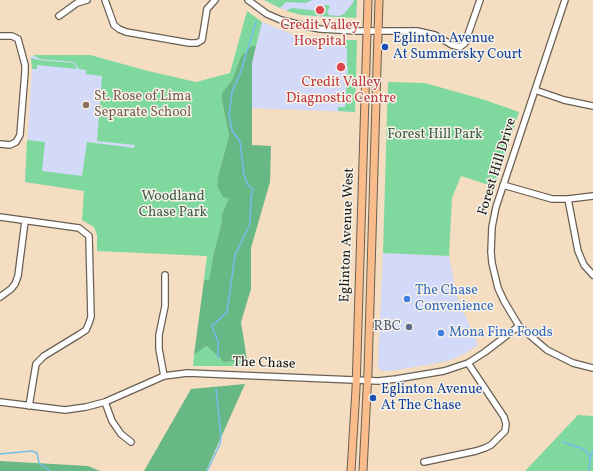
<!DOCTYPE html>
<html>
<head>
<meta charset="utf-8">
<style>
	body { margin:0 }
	canvas { display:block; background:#f4ddc0 }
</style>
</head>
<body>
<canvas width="593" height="471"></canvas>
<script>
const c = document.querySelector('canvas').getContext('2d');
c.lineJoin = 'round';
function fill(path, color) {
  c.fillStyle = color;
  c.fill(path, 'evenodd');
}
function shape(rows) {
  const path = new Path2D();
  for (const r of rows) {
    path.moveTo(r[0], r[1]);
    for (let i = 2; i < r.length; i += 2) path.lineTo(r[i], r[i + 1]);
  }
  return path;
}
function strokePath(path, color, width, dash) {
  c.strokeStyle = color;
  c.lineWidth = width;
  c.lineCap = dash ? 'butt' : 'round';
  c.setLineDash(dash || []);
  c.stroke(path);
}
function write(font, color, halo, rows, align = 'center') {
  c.font = font + ' Vollkorn,serif';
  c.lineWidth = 3;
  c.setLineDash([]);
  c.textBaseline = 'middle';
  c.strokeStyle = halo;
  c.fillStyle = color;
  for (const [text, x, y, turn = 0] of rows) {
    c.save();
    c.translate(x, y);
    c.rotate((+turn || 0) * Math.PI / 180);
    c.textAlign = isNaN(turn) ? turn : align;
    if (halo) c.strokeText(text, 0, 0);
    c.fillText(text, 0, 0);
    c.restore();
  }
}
const built = shape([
	[264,0,357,0,357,17,326,17,301,15,280,8],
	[262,22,294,35,326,39,357,40,355,112,251,108,252,63],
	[90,55,148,71,126,196,25,182,32,69,31,56],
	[383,253,449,256,457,297,478,345,466,353,451,360,437,363,391,371,383,371,378,368]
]);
const green = shape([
	[264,0,312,0,306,3,286,2,280,8],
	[354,0,357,0,356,18,301,15,286,11,292,8,320,11,324,9,325,5,327,5,330,6,327,12,329,15,339,16,344,14,353,3],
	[247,11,262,22,256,46,252,46,241,56,232,80,222,94,222,101,229,136,218,176,217,186,229,198,222,214,222,221,213,256,209,281,204,280,207,256,97,251,97,235,94,227,82,220,84,191,25,182,27,140,45,142,42,171,82,176,87,142,134,148,135,145,97,141,102,76,86,74,86,70,79,69,74,62,40,59,33,55,90,55,148,71,196,82,230,73],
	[344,40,357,40,355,112,338,111,338,107,345,107,348,67,347,67,347,49,343,45],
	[31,58,39,60,74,63,77,69,37,65,37,69,32,69],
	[388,82,425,83,485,100,519,112,495,187,461,176,452,198,449,256,383,253],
	[205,346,209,348,224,362,247,360,247,366,193,366,194,355],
	[578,415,593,416,593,471,525,471]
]);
const forest = shape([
	[252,46,256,46,252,63,252,145,271,146,270,182,251,248,251,289,241,322,247,360,224,362,209,348,206,346,194,355,204,280,209,280,213,256,222,221,222,214,229,198,223,197,217,186,218,176,229,136,222,101,222,93,232,80,241,56],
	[245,384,206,471,144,471,191,389],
	[0,461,88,466,100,471,0,471]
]);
const stream = shape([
	[218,358,218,342,212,326,227,312,235,255,250,224,251,197,253,189,248,185,244,175,240,142,232,130,229,115,232,92,240,74,256,22],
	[563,442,583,449,587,452,590,458],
	[0,454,32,451,37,453,39,463,50,471],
	[207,471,220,444,221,435,216,389],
	[589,471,590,458,593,450]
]);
const minor = shape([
	[105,0,114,25,119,29,126,32,189,43,197,43,202,40,207,9,215,0],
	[248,0,267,14,281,20,305,26,320,29,357,31,417,31,435,35,452,45,460,47,465,43,480,0],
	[565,0,496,207,492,227,491,252,492,263,498,288,504,301,519,326,547,350,573,363,593,368],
	[59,16,77,3,87,0],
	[0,36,12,36,18,39,25,65,25,72,20,135,16,142,10,145,0,144],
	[535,90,564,100,593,106],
	[503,185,552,199,568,199,593,196],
	[568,199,578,251,584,265,593,275],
	[0,217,79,228,89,236,91,317,89,323,86,330,80,334,44,356,36,364,29,406],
	[0,297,11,289,15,284,18,276,25,221],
	[164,376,159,349,159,335,165,306,165,275],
	[0,402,65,410,86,407,105,402,164,376,187,373,378,381,396,379,444,371,468,363,485,352,519,326],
	[105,402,112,421,121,434,131,442],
	[424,462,476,451,485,448,491,445,505,431,506,424,504,417,468,363]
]);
const major = shape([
	[351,471,356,389,368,0],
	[363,471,368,372,379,0]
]);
const markers = [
	[320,10,5,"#e0444e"],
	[385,47,4,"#1a4fb4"],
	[341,67,5,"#e0444e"],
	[86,105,4,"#8d6e63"],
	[407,299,4,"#3f7fe0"],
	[409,327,4,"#5c6f8a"],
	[441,333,4,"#3f7fe0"],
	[373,398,4,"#1a4fb4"]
];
const healthNames = [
	["Credit Valley",320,26],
	["Hospital",320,42],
	["Credit Valley",341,83],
	["Diagnostic Centre",341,99]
];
const transitNames = [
	["Eglinton Avenue",393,39],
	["At Summersky Court",393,55],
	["Eglinton Avenue",381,390],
	["At The Chase",381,406]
];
const educationNames = [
	["St. Rose of Lima",94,97],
	["Separate School",94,113]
];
const parkNames = [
	["Forest Hill Park",435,135],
	["Woodland",173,197],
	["Chase Park",173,213]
];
const streetNames = [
	["Forest Hill Drive",498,167,-73],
	["Eglinton Avenue West",348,235,-88],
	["The Chase",264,364,2]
];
const shopNames = [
	["The Chase",415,291],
	["Convenience",415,307],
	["Mona Fine Foods",449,333]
];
const serviceNames = [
	["RBC",401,327]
];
fill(built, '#d2d9f9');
fill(green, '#7fd89e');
fill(forest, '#67b885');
strokePath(stream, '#74beed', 1.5);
strokePath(minor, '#686055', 8);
strokePath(major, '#686055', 9);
strokePath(minor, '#fff', 5.5);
strokePath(major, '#f9bc8a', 7);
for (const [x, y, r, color] of markers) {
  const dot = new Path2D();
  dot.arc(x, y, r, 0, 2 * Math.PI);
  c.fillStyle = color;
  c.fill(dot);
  strokePath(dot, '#f7f3e8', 1.5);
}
write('14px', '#be3a42', '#f7f3e8', healthNames);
write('14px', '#164399', '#f7f3e8', transitNames, 'left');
write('14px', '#785e54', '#f7f3e8', educationNames, 'left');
write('14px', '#3f5e4a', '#f7f3e8', parkNames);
write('14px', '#1c1c1c', '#f7f3e8', streetNames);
write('14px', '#366cbe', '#f7f3e8', shopNames, 'left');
write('14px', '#4e5e75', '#f7f3e8', serviceNames, 'right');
</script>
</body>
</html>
